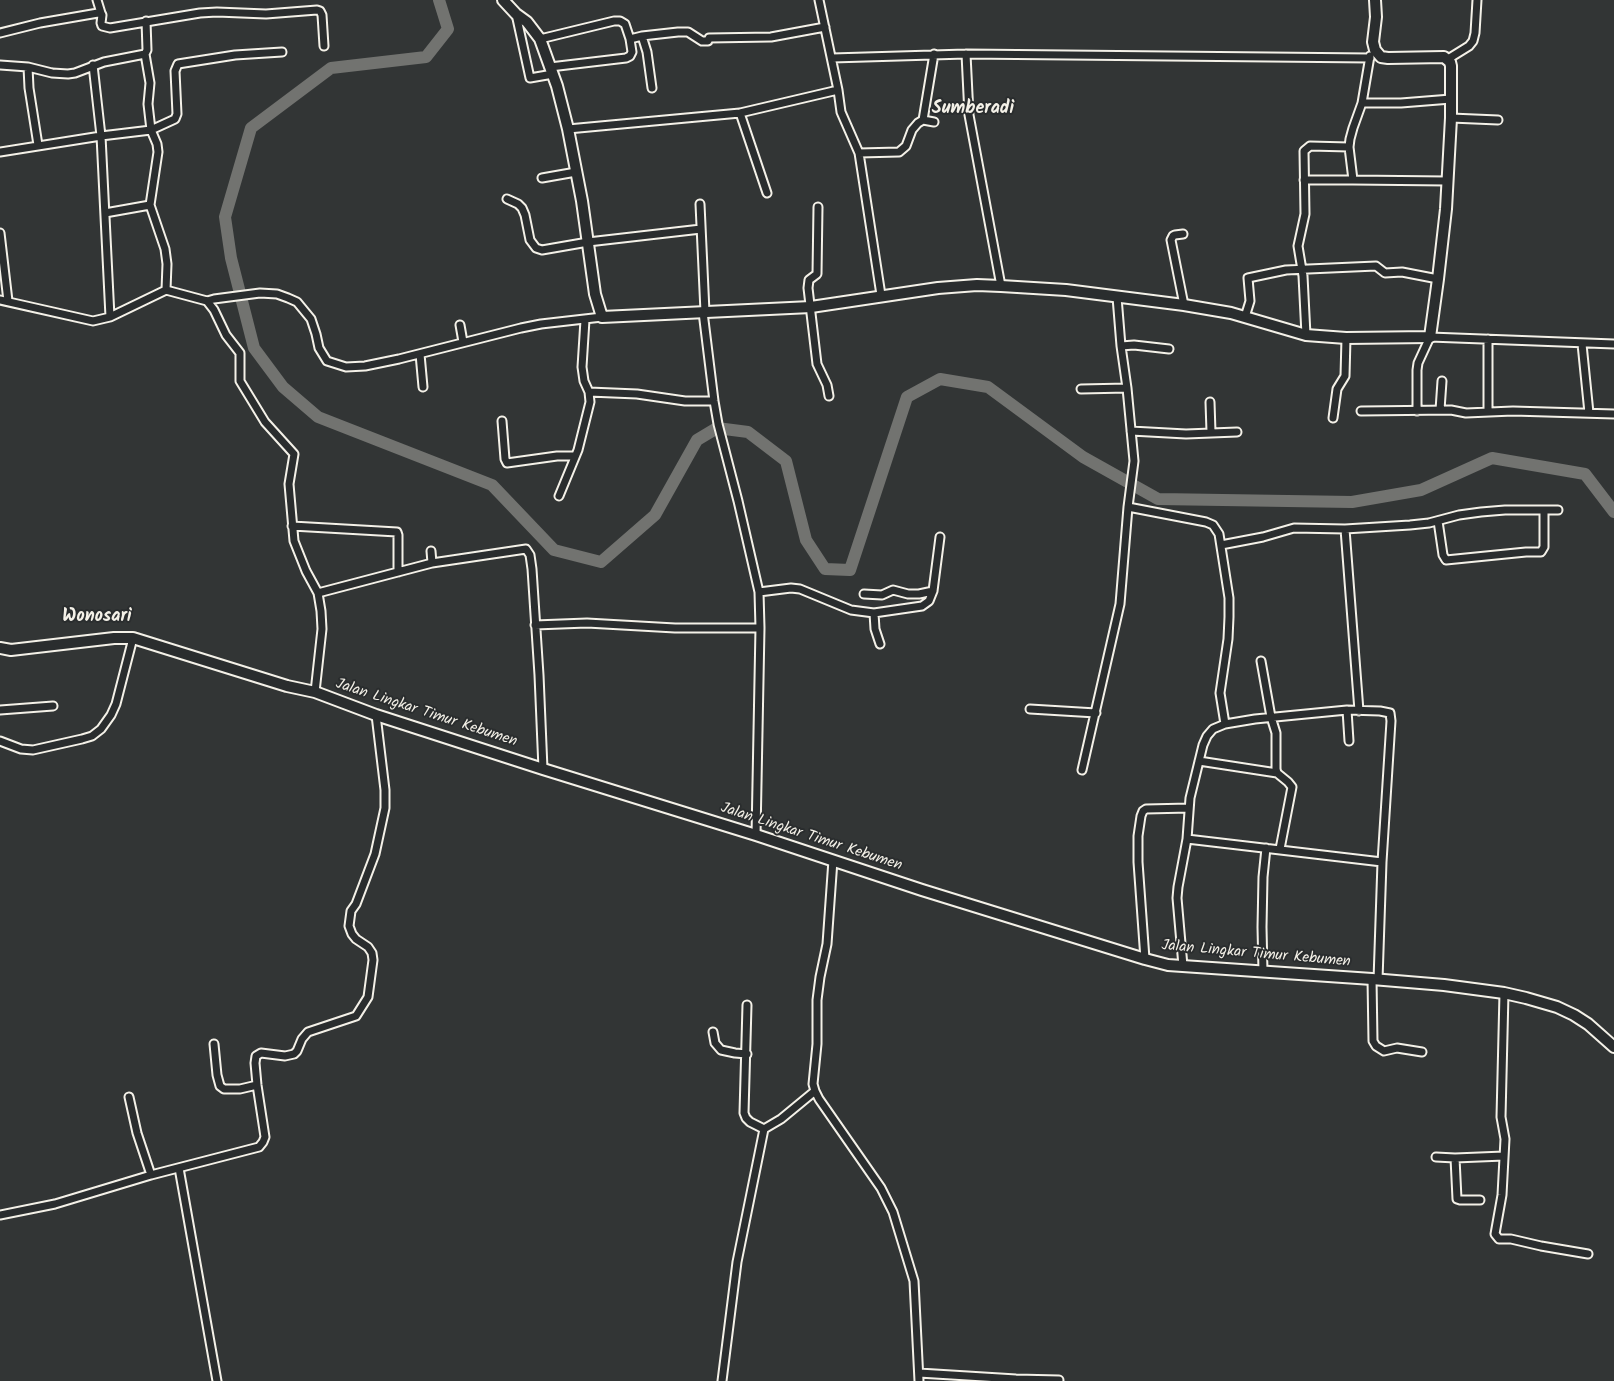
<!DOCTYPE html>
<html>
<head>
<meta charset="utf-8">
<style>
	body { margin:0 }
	canvas { display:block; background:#323535 }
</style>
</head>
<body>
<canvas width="1614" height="1381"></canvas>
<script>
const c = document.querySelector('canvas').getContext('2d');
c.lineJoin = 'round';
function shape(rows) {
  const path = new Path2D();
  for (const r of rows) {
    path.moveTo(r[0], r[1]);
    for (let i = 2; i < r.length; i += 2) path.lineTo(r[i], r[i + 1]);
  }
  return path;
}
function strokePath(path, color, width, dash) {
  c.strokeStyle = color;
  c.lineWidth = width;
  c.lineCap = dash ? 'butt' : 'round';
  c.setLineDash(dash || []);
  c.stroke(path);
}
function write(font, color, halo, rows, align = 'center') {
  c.font = font + ' Kalam,sans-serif';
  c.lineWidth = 4;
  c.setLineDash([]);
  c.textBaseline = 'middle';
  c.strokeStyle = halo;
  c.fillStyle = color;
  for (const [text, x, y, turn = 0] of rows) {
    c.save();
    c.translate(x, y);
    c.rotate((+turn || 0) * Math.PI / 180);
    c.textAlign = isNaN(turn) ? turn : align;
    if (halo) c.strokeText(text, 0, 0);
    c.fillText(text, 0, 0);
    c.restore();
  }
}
const river = shape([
	[439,0,448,29,426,57,331,68,251,128,225,217,231,258,254,348,283,387,318,417,492,485,554,550,601,562,655,515,697,440,717,428,748,432,786,461,806,540,825,569,850,570,907,397,940,379,988,387,1083,457,1158,499,1352,502,1421,490,1492,458,1585,474,1614,512]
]);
const street = shape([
	[97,0,101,13],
	[819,0,838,90,841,112,859,153,881,295],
	[516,14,530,78,553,74],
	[146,21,147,50,145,54,150,83,148,104,151,130,157,144,158,152,150,205,165,249,167,264,166,290],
	[0,33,40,23,98,13,101,13,102,15,101,23,102,26,110,28,200,13,217,12,266,14,317,10,320,11,322,15,324,46],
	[540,39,614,21,620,21,625,24,630,39],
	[966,54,969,115,1001,286],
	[832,58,966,54,1370,58],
	[1448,59,1469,46,1473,41,1475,33,1477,0],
	[0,65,28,67,52,73,68,74,75,73,104,62,145,54],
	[93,65,101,136,151,130,175,119,177,114,175,71,178,64,235,55,282,52],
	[28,67,29,88,38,145],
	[550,67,626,58,630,56,632,52,630,39,642,36],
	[652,88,647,52,642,36,678,32,688,32,702,41,708,41,709,38,771,37,825,27],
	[1362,103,1401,103,1451,99],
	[740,113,767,193],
	[1451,118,1498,120],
	[923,120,934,54],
	[568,129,740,113,838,90],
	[0,152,101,136,110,317],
	[859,153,899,152,906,146,912,130,918,123,923,120,934,122],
	[542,178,576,172],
	[1304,180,1353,180,1349,147],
	[1353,180,1447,181],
	[507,199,518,204,522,208,525,215,530,240,536,248,542,250,588,242,701,229],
	[700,204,705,312],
	[818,207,817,274,809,280,808,288,817,364,827,385,829,396],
	[105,213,150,205],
	[0,233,8,301],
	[1183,234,1175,235,1173,236,1171,240,1184,305],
	[0,300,93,321,110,317,166,290,207,301,214,299,260,293,277,294,288,298,297,302,311,319,316,334,319,348,327,361,346,367,365,366,399,359,521,328,541,324,602,317],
	[207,301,214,310,226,335,240,353,240,381,265,422,294,454,289,484,294,541,306,571,318,593,321,611,322,629,315,692],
	[703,312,714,401,718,424,738,501,759,592,760,628,756,835],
	[1245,317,1250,301,1248,278,1286,270,1376,266,1385,273,1402,272,1438,279],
	[460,325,463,342],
	[1306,335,1303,276,1298,246,1305,214,1304,151,1310,146,1349,147,1350,139,1353,128,1362,103,1370,56],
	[1488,339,1488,412],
	[1582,344,1589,413],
	[1121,346,1134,345,1169,349],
	[420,354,423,387],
	[1081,389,1127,388],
	[589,392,637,394,685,401,714,401],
	[1210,402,1211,432],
	[1440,410,1442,381],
	[1361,411,1451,410,1466,413,1513,411,1614,414],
	[1417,411,1417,370,1418,363,1430,337,1614,344],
	[1333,418,1337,389,1345,376,1346,338],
	[502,421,505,459,507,463,557,456,575,456],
	[1131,431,1186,434,1237,432],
	[559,496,578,450,590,402,589,392,584,381,582,367,585,320],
	[1128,507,1206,522,1213,525,1219,534,1229,598,1229,617,1228,639,1220,693,1225,724],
	[1438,521,1443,555,1446,560,1526,552,1541,552,1544,547,1544,510],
	[292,526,397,532,398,535,398,572],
	[1345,529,1359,711],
	[1221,545,1263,537,1294,528,1345,529,1410,525,1429,523,1459,515,1481,512,1505,510,1558,510],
	[431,551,432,563],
	[759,592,791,588,800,589,851,610,874,613,922,606,929,601,933,591,940,537],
	[318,593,432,563,526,549,530,555,532,569,539,675,543,769],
	[864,594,882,595,893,590,908,594,919,594,933,591],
	[874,613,875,629,880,644],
	[535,625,587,623,675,628,760,628],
	[1261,661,1271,717,1276,733,1276,769,1277,773,1288,782,1292,787,1280,849],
	[1030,709,1096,713],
	[0,710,53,706],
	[1347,710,1349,741],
	[0,741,21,749,33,750,82,739,92,736,101,729,111,715,116,704,133,638],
	[1199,761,1277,773],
	[1082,770,1120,604,1128,507,1134,461,1127,388,1121,346,1117,297],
	[1187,839,1382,862],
	[833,860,827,944,820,977,817,1000,817,1044,813,1084,815,1091,819,1099,881,1188,893,1212,914,1281,919,1381],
	[1145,959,1138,862,1138,836,1141,816,1143,811,1146,809,1189,808],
	[1183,966,1177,898,1178,887,1187,839,1190,798,1203,745,1207,736,1213,729,1225,724,1255,719,1347,710,1380,711,1390,713,1391,721,1382,862,1378,980],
	[1263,972,1262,927,1263,877,1266,848],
	[1372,979,1373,1041,1376,1046,1384,1051,1397,1048,1422,1052],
	[1504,993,1501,1117,1505,1139,1502,1195,1495,1234,1499,1239,1511,1239,1541,1246,1588,1254],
	[747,1005,744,1113,746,1118,750,1122,764,1129],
	[713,1032,715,1043,721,1050,735,1053,747,1054],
	[214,1044,217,1075,220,1086,224,1089,240,1089,257,1085],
	[129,1097,137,1133,151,1175],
	[1436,1157,1455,1158,1504,1156],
	[1455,1158,1457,1199,1460,1200,1480,1200],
	[179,1168,217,1381],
	[0,1215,55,1204,151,1175,259,1147,263,1142,265,1137,257,1085,255,1063,256,1056,261,1053,285,1056,294,1054,297,1051,302,1039,308,1032,356,1016,368,997,373,960,372,953,368,947,356,939,352,934,349,926,351,911,356,904,375,854,385,808,385,790,376,715],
	[919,1373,1016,1379,1059,1380],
	[722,1381,737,1262,764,1129,781,1119,815,1091]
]);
const secondary = shape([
	[503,0,516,14,527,22,540,39,557,86,568,129,582,201,595,294,602,317,811,307,938,288,977,285,1001,286,1066,290,1184,305,1231,313,1306,335,1346,338,1430,337,1438,279,1446,209,1451,118,1451,66,1450,62,1444,57,1388,58,1381,57,1375,50,1373,42,1376,17,1375,0],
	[0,648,11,650,114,638,133,638,287,686,315,692,376,715,543,769,756,835,922,890,1145,959,1168,965,1372,979,1444,985,1504,993,1526,998,1557,1007,1574,1015,1588,1024,1614,1047]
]);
const streetNames = [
	["Jalan Lingkar Timur Kebumen",426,714,18],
	["Jalan Lingkar Timur Kebumen",811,838,18],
	["Jalan Lingkar Timur Kebumen",1256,955,5]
];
const quarterNames = [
	["Sumberadi",973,110],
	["Wonosari",97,618]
];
strokePath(river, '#727370', 12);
strokePath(street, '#f4f1e8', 11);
strokePath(secondary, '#f4f1e8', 14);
strokePath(street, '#2a2d2e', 7);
strokePath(secondary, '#2a2d2e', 10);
write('15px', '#f4f1e8', '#2a2d2e', streetNames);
write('bold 18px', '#f4f1e8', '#2a2d2e', quarterNames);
</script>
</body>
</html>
